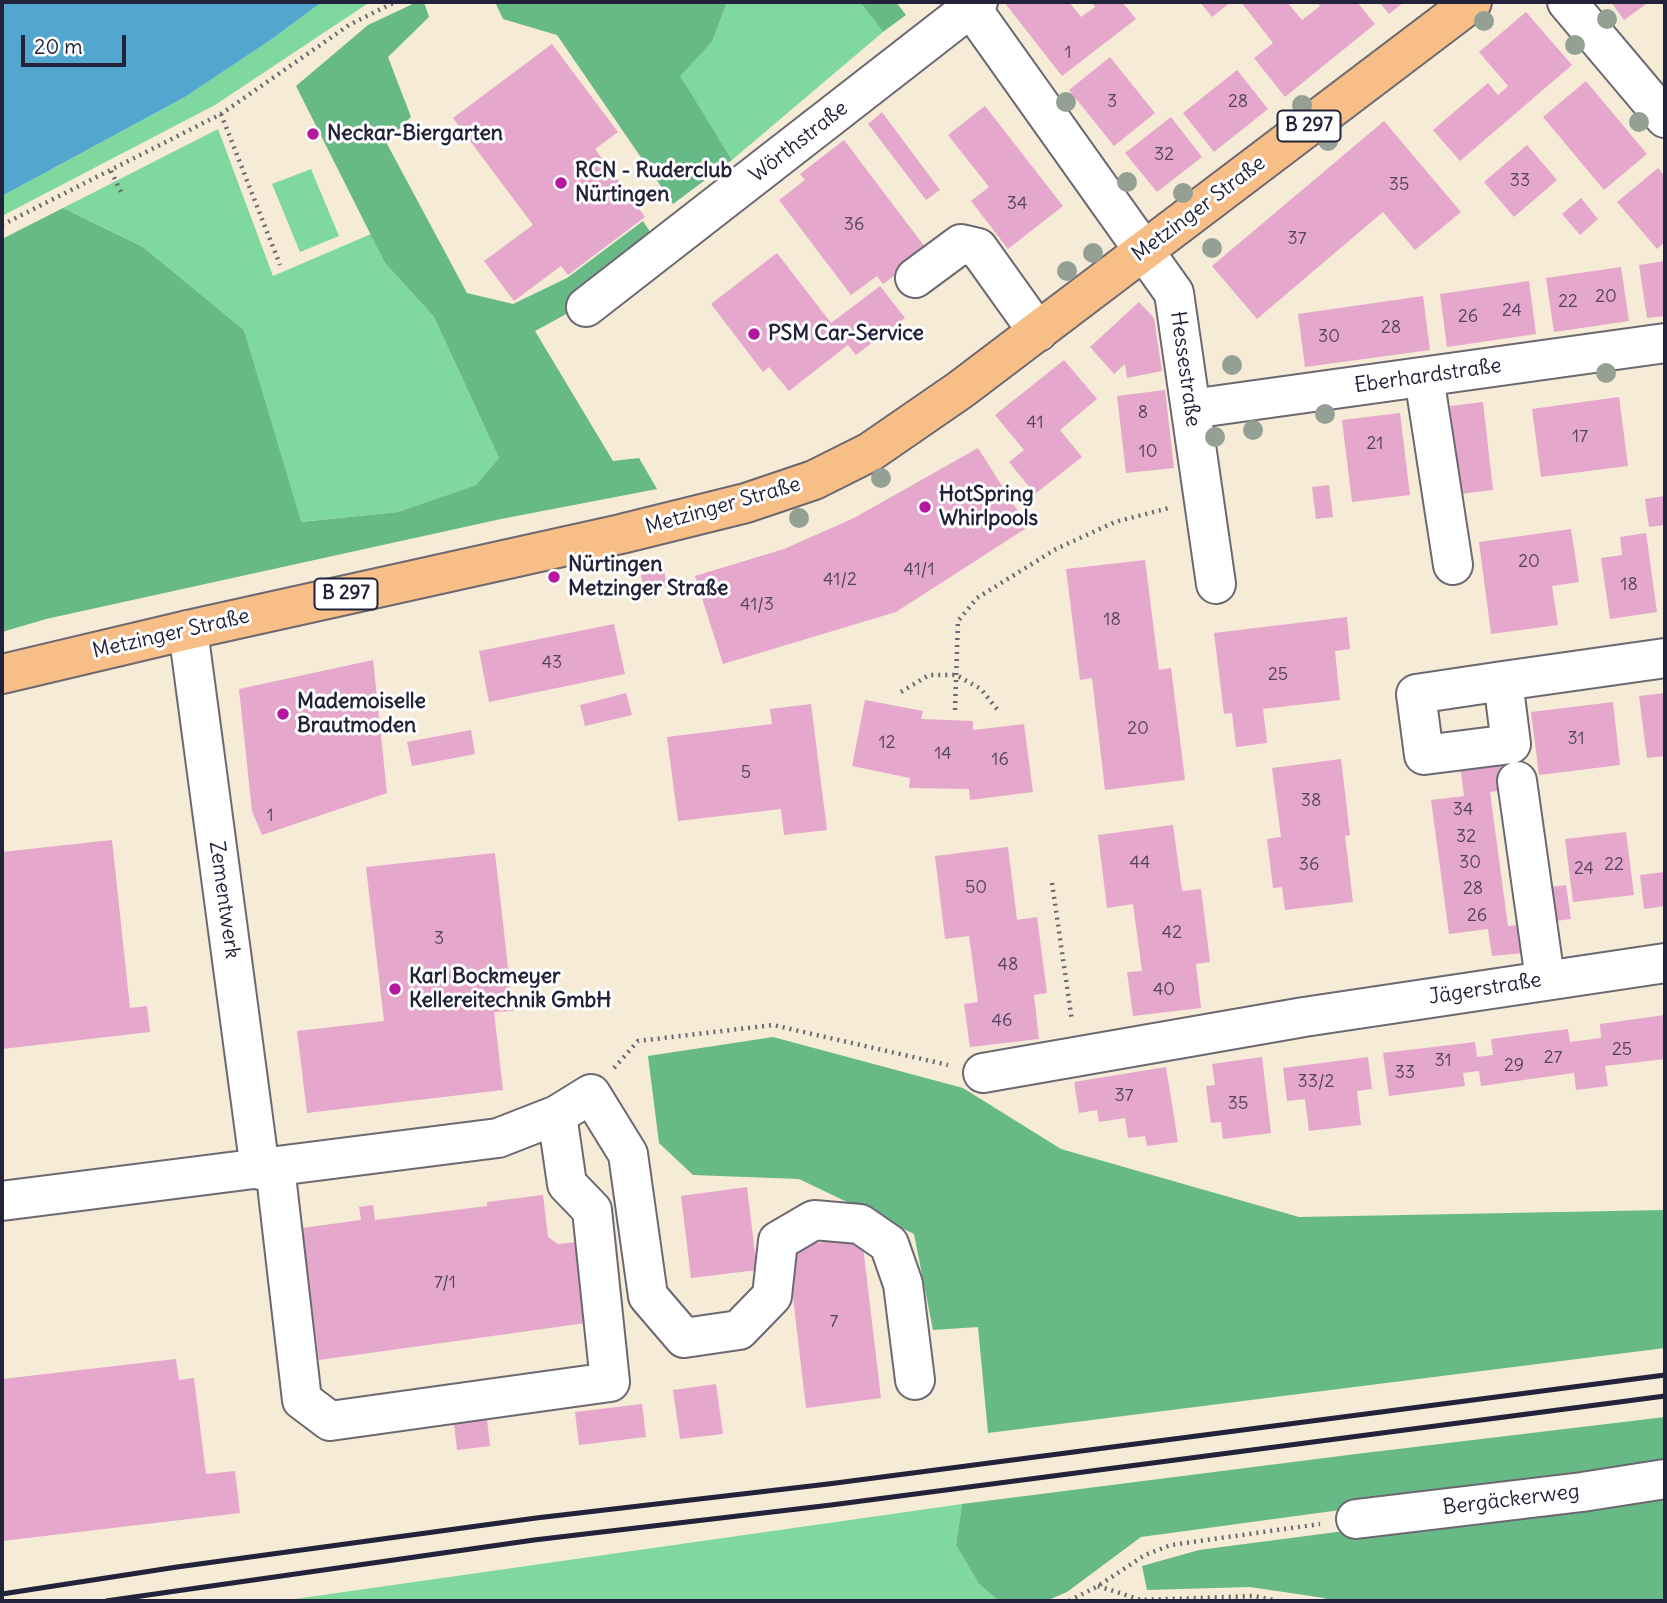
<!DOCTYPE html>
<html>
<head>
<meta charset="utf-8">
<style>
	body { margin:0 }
	#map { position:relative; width:1667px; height:1603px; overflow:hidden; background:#f6ebd6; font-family:Delius,sans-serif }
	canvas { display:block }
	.frame { position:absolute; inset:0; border:4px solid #22223b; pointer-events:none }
	.scale { position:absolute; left:21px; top:35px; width:105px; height:32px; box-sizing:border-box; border:4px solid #22223b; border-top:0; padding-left:9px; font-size:21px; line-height:24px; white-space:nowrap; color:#22223b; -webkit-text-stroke:5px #fff; paint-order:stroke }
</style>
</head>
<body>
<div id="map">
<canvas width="1667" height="1603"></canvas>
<div class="frame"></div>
<div class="scale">20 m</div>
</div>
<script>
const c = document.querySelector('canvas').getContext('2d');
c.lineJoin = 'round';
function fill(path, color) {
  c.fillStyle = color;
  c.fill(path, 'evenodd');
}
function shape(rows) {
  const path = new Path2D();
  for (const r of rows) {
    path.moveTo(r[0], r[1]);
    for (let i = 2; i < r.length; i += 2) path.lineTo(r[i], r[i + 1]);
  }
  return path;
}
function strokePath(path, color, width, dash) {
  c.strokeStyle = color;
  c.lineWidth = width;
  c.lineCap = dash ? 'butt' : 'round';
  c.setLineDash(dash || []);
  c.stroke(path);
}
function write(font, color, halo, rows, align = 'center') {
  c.font = font + ' Delius,sans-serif';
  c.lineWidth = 6;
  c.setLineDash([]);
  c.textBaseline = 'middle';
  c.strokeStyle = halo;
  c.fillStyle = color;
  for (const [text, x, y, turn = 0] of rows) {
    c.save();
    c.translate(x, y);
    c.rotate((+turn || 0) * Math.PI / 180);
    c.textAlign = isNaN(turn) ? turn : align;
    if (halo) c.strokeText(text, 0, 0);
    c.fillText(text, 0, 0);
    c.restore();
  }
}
const green = shape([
	[322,2,370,2,215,105,2,216,2,196,185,97,272,39],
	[727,2,860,2,883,32,732,160,679,76,712,42],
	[218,129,273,276,371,234,385,263,434,317,499,458,476,485,398,512,300,522,244,330,143,247,63,208],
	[311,169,339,236,300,252,272,184],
	[962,1504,956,1545,979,1584,999,1601,281,1601]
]);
const forest = shape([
	[417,2,424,2,429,17,388,57,411,117,386,142,467,293,513,304,567,278,643,221,658,244,581,306,535,331,613,461,639,458,657,489,501,519,46,619,2,632,2,239,63,208,143,247,244,330,301,522,398,512,476,485,499,458,434,317,385,263,296,86,368,25],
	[495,2,727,2,712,42,680,76,732,160,673,204,557,35,503,19],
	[860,2,896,2,906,15,883,32],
	[773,1037,963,1088,1061,1149,1299,1217,1665,1210,1665,1348,988,1433,978,1327,933,1330,914,1234,799,1179,693,1175,659,1143,648,1056],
	[1665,1417,1665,1466,1141,1537,1067,1592,1046,1601,999,1601,979,1584,956,1545,962,1504,1356,1454],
	[1665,1489,1665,1601,1329,1601,1324,1598,1250,1587,1147,1590,1142,1566,1199,1550]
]);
const water = shape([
	[2,2,322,2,272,39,185,97,2,196]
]);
const building = shape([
	[1004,2,1069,2,1081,17,1095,7,1091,2,1122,2,1136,19,1062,76],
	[1200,2,1231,2,1212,17],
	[1241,2,1287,2,1302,20,1320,6,1317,2,1357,2,1375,24,1285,97,1254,58,1273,43],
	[1379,2,1404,2,1389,14],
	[1611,2,1649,2,1624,20],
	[1526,12,1572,65,1460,161,1433,130,1488,83,1498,95,1508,86,1479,52],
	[552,44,618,132,595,149,645,217,568,275,561,266,514,301,484,261,533,225,453,118],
	[1110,57,1155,113,1114,146,1069,90],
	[1237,70,1268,109,1214,152,1183,113],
	[1586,81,1647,154,1604,190,1543,117],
	[985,106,1063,206,1008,249,971,201,989,187,948,135],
	[882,112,940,190,926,200,868,124],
	[1171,117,1202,157,1157,192,1125,153],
	[1384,121,1461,212,1415,250,1383,212,1257,319,1212,266],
	[844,140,928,251,883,284,877,276,851,295,779,200,805,180,800,174],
	[1527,145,1557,180,1514,217,1484,182],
	[1658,168,1665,176,1665,242,1657,249,1617,202],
	[1581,198,1598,219,1580,235,1562,214],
	[777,253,831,323,880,286,905,318,856,355,848,345,789,391,769,367,763,372,711,304],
	[1665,261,1665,316,1647,318,1639,265],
	[1621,267,1629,321,1554,332,1546,278],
	[1529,281,1536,334,1447,347,1440,294],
	[1423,296,1430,350,1305,367,1298,314],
	[1139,302,1154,318,1162,371,1127,378,1125,364,1114,374,1090,347],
	[1064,360,1097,399,1060,430,1082,457,1035,494,1009,462,1024,450,995,415],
	[1165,390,1174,468,1126,473,1117,396],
	[1619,397,1628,466,1541,477,1532,409],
	[1483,402,1493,490,1461,494,1450,406],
	[1400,413,1410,495,1352,502,1342,420],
	[978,448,1028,527,896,612,723,664,695,576,784,549,854,518],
	[1329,485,1333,517,1316,519,1312,487],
	[1664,496,1665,525,1649,527,1645,499],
	[1571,529,1579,582,1552,586,1558,625,1491,634,1479,542],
	[1646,533,1657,612,1610,619,1601,558,1622,555,1620,537],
	[1145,560,1159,670,1171,668,1185,780,1105,790,1092,678,1080,680,1066,569],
	[664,570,667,587,644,591,641,575],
	[1347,617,1350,649,1335,651,1340,700,1263,709,1267,743,1236,747,1232,713,1224,714,1214,633],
	[614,624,625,674,489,702,479,651],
	[373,660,387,793,262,835,252,811,239,689],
	[626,693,632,715,585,726,580,705],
	[1665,693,1665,756,1647,758,1639,696],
	[865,700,923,711,921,719,973,721,973,730,1024,724,1033,792,970,800,969,789,909,788,910,778,852,766],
	[1613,702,1620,765,1539,775,1531,712],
	[811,704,827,830,784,835,781,809,678,821,667,737,772,724,770,709],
	[471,730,475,754,412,766,407,742],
	[1341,759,1350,835,1345,836,1353,902,1285,910,1282,887,1273,888,1267,839,1281,837,1272,768],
	[1509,759,1513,789,1490,792,1508,926,1520,925,1524,953,1492,956,1488,929,1449,934,1431,800,1464,796,1460,765],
	[1173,825,1182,891,1201,889,1210,962,1196,964,1201,1008,1133,1016,1127,972,1142,971,1133,904,1107,908,1098,835],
	[1626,832,1634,895,1573,902,1565,839],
	[112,840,130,1008,147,1006,150,1032,2,1049,2,852],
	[1008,847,1017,920,1037,917,1047,993,1034,995,1039,1039,970,1047,964,1004,978,1002,969,936,945,939,935,856],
	[495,853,513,1011,494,1012,503,1090,307,1113,297,1031,384,1021,366,867],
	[1665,872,1665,906,1644,909,1640,875],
	[1566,885,1571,919,1556,921,1551,887],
	[1665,1015,1665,1059,1605,1066,1608,1086,1576,1090,1574,1073,1481,1086,1479,1071,1463,1073,1465,1086,1389,1096,1383,1053,1475,1042,1477,1057,1493,1055,1491,1039,1568,1029,1570,1042,1601,1038,1600,1024],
	[1262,1057,1271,1133,1223,1139,1221,1122,1211,1123,1206,1086,1215,1085,1212,1064],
	[1368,1057,1372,1089,1357,1091,1361,1125,1309,1131,1305,1099,1287,1101,1283,1068],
	[1166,1067,1178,1142,1147,1146,1145,1136,1128,1138,1125,1118,1099,1122,1097,1110,1079,1113,1074,1082],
	[747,1187,757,1270,691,1278,681,1196],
	[543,1195,548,1237,558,1244,576,1242,586,1323,319,1360,302,1228,361,1220,359,1207,373,1205,375,1220,487,1206,487,1202],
	[862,1238,881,1398,806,1408,787,1246],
	[176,1359,179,1380,194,1378,206,1474,235,1471,240,1513,2,1541,2,1379],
	[716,1384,723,1434,680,1439,673,1390],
	[642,1404,646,1437,579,1445,575,1412],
	[487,1419,490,1446,457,1450,454,1423]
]);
const path = shape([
	[221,114,280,265],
	[111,171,121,192],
	[2,225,221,114,349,25,395,2],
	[901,692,929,675,956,675,981,689,1000,713],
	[955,710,958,621,977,598,1056,549,1115,522,1169,508],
	[1052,883,1072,1021],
	[614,1068,638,1041,773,1025,948,1065],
	[1098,1586,1141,1600,1254,1596,1278,1601],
	[1069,1601,1098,1586,1145,1555,1171,1545,1320,1524]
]);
const minor = shape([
	[967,2,1174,293,1216,584],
	[1567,2,1665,118],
	[915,278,961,244,978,248,1038,332],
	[586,307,978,2],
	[1424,377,1453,565],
	[1191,409,1665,343],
	[188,630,260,1170],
	[1503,681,1511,744,1424,755,1416,694,1503,681,1665,658],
	[1517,781,1545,979],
	[983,1073,1304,1017,1665,963],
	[275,1167,302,1400,330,1421,610,1382,592,1210,567,1184,557,1115],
	[2,1201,498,1138,557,1115,591,1094,628,1154,648,1296,684,1338,739,1330,772,1296,778,1241,814,1220,860,1224,889,1244,903,1284,915,1380],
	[1356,1519,1582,1492,1665,1479]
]);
const major = shape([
	[2,674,188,630,621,534,746,503,814,480,870,452,960,390,1472,2]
]);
const rail = shape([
	[2,1594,177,1567,536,1518,828,1484,1665,1375],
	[106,1601,534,1540,831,1505,1665,1396]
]);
const trees = [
	[1607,19],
	[1484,21],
	[1575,45],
	[1066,102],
	[1302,105],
	[1639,122],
	[1328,141],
	[1127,182],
	[1183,193],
	[1212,248],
	[1093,253],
	[1067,271],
	[1232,365],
	[1606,373],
	[1325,414],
	[1253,430],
	[1215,437],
	[881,478],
	[799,518]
];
const markers = [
	[313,134,7,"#b5179e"],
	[561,183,7,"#b5179e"],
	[754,334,7,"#b5179e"],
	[925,507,7,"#b5179e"],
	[554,577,7,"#b5179e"],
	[283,714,7,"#b5179e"],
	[395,989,7,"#b5179e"]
];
const numberNames = [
	["1",1068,53],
	["3",1112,102],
	["28",1238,102],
	["32",1164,155],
	["33",1520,181],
	["35",1399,185],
	["34",1017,204],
	["36",854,225],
	["37",1297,239],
	["20",1606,297],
	["22",1568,302],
	["24",1512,311],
	["26",1468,317],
	["28",1391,328],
	["30",1329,337],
	["8",1143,413],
	["41",1035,423],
	["17",1580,437],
	["21",1375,444],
	["10",1148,452],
	["20",1529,562],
	["41/1",919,570],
	["41/2",840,580],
	["18",1629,585],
	["41/3",757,605],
	["18",1112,620],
	["43",552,663],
	["25",1278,675],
	["20",1138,729],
	["31",1576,739],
	["12",887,743],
	["14",943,754],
	["16",1000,760],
	["5",746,773],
	["38",1311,801],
	["34",1463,810],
	["1",270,816],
	["32",1466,837],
	["44",1140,863],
	["30",1470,863],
	["36",1309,865],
	["22",1614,865],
	["24",1584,869],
	["50",976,888],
	["28",1473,889],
	["26",1477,916],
	["42",1172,933],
	["3",439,939],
	["48",1008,965],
	["40",1164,990],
	["46",1002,1021],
	["25",1622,1050],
	["27",1553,1058],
	["31",1443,1061],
	["29",1514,1066],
	["33",1405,1073],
	["33/2",1316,1082],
	["37",1124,1096],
	["35",1238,1104],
	["7/1",445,1283],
	["7",834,1322]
];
const shields = [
	[1309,126,63],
	[346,594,63]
];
const shieldNames = [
	["B 297",1309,126],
	["B 297",346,594]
];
const poiNames = [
	["Neckar-Biergarten",327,134],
	["RCN - Ruderclub",575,171],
	["Nürtingen",575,195],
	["PSM Car-Service",768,334],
	["HotSpring",939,495],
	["Whirlpools",939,519],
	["Nürtingen",568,565],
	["Metzinger Straße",568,589],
	["Mademoiselle",297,702],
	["Brautmoden",297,726],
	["Karl Bockmeyer",409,977],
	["Kellereitechnik GmbH",409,1001]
];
const streetNames = [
	["Wörthstraße",799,142,-38],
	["Metzinger Straße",1199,209,-37],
	["Hessestraße",1185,369,82],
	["Eberhardstraße",1428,376,-8],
	["Metzinger Straße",723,506,-16],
	["Metzinger Straße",171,634,-13],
	["Zementwerk",224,900,82],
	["Jägerstraße",1485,989,-9],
	["Bergäckerweg",1511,1500,-7]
];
fill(green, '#7fd99f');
fill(forest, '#67b986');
fill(water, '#53a7cf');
fill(building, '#e5a7cc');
strokePath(minor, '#6c6871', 42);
strokePath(major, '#6c6871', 42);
strokePath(path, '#6c6871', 4.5, [2, 5]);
strokePath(minor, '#fff', 38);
strokePath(major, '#f7be87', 38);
strokePath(rail, '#22223b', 5);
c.fillStyle = '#94a094';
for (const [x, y] of trees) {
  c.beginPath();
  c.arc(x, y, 10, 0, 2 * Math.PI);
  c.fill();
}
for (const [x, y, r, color] of markers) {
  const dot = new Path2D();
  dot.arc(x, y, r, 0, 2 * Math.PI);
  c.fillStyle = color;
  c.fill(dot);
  strokePath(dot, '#fff', 2.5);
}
write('18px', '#53435f', null, numberNames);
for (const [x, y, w] of shields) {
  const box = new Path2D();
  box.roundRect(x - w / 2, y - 15.5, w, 31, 5);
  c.fillStyle = '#fff';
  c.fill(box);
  strokePath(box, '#22223b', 2);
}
write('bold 19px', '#22223b', null, shieldNames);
write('bold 21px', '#22223b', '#fff', poiNames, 'left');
write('21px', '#22223b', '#fff', streetNames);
</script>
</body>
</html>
